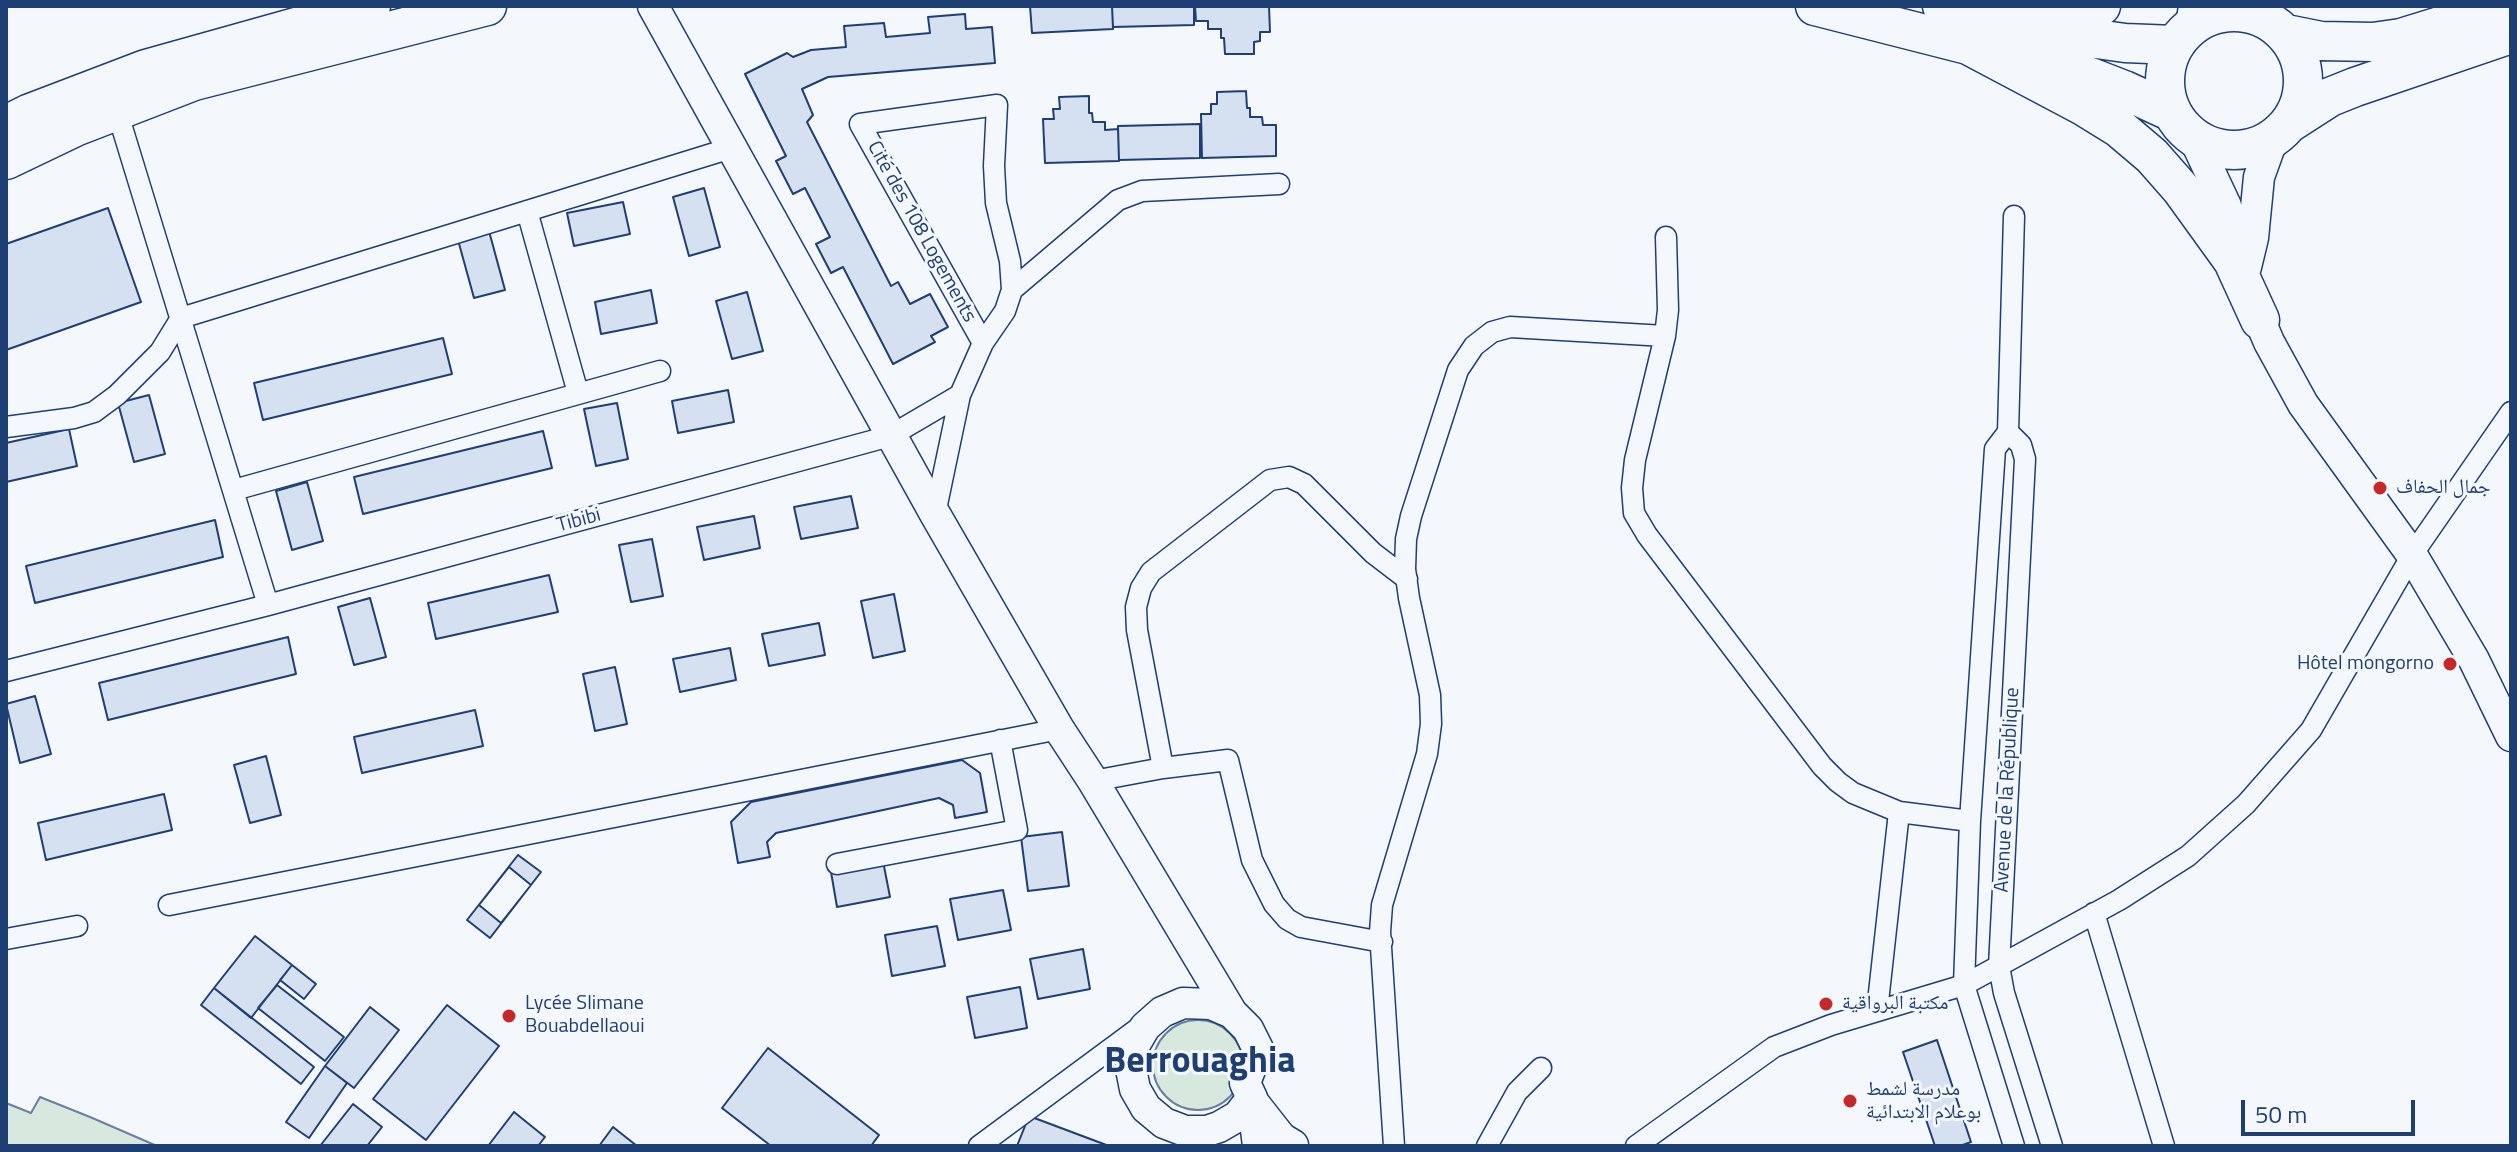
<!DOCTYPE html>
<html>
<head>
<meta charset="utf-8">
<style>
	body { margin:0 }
	#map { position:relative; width:2517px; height:1152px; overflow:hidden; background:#f4f7fb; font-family:"Titillium Web",sans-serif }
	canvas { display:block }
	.frame { position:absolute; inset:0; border:8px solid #1d3f73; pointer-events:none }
	.scale { position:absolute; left:2241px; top:1100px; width:174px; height:36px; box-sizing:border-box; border:4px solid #1d3f73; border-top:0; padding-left:10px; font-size:24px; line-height:28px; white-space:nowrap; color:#1d3f73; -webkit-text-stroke:6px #f4f7fb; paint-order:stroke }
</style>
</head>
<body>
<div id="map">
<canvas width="2517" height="1152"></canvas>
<div class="frame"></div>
<div class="scale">50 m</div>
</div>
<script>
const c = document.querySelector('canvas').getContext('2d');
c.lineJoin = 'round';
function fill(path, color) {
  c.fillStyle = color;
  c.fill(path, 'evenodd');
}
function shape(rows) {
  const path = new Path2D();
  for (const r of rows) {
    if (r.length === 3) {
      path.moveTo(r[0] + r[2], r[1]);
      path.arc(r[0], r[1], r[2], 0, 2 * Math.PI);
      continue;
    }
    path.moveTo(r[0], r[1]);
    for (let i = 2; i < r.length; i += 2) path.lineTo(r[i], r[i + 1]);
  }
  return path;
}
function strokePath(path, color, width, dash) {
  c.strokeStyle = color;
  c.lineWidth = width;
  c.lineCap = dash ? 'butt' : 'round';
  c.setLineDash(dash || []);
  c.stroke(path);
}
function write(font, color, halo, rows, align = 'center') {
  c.font = font + ' "Titillium Web","Noto Naskh Arabic",sans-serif';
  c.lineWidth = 6;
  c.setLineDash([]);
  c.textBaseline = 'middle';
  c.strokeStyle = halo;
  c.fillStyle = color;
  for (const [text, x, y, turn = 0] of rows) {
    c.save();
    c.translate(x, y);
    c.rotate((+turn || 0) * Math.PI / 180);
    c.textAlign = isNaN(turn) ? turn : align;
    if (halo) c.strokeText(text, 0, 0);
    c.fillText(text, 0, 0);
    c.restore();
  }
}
const green = shape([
	[1198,1065,45],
	[40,1097,90,1117,157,1146,6,1146,6,1103,31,1113,40,1097]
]);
const building = shape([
	[1030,6,1112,6,1113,29,1032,33,1030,6],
	[1112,6,1194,6,1194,25,1113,27,1112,6],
	[1195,6,1269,6,1270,32,1260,32,1260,41,1254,42,1254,54,1225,54,1224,38,1221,38,1221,29,1208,29,1208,21,1196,21,1195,6],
	[965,14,966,29,992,27,995,63,828,77,802,89,813,115,807,122,891,286,898,282,910,304,930,294,948,327,931,336,935,342,893,364,843,267,831,273,816,244,830,237,805,188,793,194,776,161,786,156,745,74,787,53,793,57,811,50,846,47,844,26,884,23,886,37,930,33,928,17,965,14],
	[1246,91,1247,108,1250,108,1250,117,1262,117,1263,125,1276,125,1276,156,1202,158,1201,114,1211,114,1211,104,1217,104,1217,92,1246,91],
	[1089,96,1089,113,1092,113,1093,122,1105,122,1105,130,1118,129,1119,161,1045,163,1043,119,1054,119,1053,109,1060,109,1059,97,1089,96],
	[1200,124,1200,158,1119,160,1118,126,1200,124],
	[704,188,720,247,689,256,673,197,704,188],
	[623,202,630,234,574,246,567,213,623,202],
	[108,208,141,302,6,350,6,244,108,208],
	[489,231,505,290,474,298,458,240,489,231],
	[651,290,657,323,601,334,595,302,651,290],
	[747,292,763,351,732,359,716,301,747,292],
	[443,338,452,374,263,420,254,383,443,338],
	[728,390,734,422,678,433,672,401,728,390],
	[149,395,165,454,134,462,118,403,149,395],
	[617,403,628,459,596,466,584,409,617,403],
	[69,429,77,466,6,482,6,443,69,429],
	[543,431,552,468,363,514,354,477,543,431],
	[307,482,323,541,292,550,276,491,307,482],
	[851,496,858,528,801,539,794,507,851,496],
	[754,516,760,548,704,560,697,527,754,516],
	[215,520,223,557,35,603,26,566,215,520],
	[652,539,663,596,631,602,619,545,652,539],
	[549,575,558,612,436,639,428,603,549,575],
	[894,594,905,651,873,658,861,601,894,594],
	[370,598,386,657,354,665,338,607,370,598],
	[819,623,825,655,769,666,762,634,819,623],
	[288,637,296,674,108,720,99,683,288,637],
	[730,648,736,680,680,692,673,659,730,648],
	[615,667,627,724,595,731,583,674,615,667],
	[35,696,51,754,20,763,6,704,35,696],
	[475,710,483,746,362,773,354,737,475,710],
	[266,756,281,815,250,823,234,765,266,756],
	[962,760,980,773,987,812,955,818,953,805,939,798,776,833,767,842,770,857,738,863,731,822,751,802,962,760],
	[164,794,172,830,46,860,38,823,164,794],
	[1062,832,1069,886,1028,891,1021,837,1062,832],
	[518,855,541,872,490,938,467,920,518,855],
	[882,856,890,897,837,907,830,866,882,856],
	[509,867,531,885,501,923,479,905,509,867],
	[1003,890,1011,930,958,940,950,899,1003,890],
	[937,926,945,966,892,976,885,935,937,926],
	[255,936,292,965,251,1018,214,988,255,936],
	[1083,949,1090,989,1038,999,1030,959,1083,949],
	[292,965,316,984,304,999,280,980,292,965],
	[277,985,344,1037,325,1061,258,1008,277,985],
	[1020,987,1027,1028,975,1038,967,997,1020,987],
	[214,988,314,1067,301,1084,201,1005,214,988],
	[447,1005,499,1046,426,1140,373,1099,447,1005],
	[370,1007,399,1030,354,1088,325,1066,370,1007],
	[1937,1040,1971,1142,1960,1146,1935,1146,1903,1052,1937,1040],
	[768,1048,879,1135,871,1146,771,1146,722,1108,768,1048],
	[325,1066,347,1083,309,1138,286,1122,325,1066],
	[353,1104,382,1127,367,1146,320,1146,353,1104],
	[514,1112,545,1137,538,1146,488,1146,514,1112],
	[1029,1116,1109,1146,1017,1146,1029,1116],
	[613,1127,637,1146,599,1146,613,1127]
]);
const street = shape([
	[117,111,268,605],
	[527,211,578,393],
	[1666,237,1668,310,1665,336,1635,460,1632,488,1634,513,1647,535,1822,766,1838,782,1853,793,1899,812,1970,821],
	[1012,290,1118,200,1142,191,1279,184],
	[6,427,74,418,94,412,117,395,160,352,181,318,731,148],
	[2008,432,2021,445,2025,459,1999,966,2004,993,2052,1146],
	[234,490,660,371],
	[935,514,960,395],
	[6,671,268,605,890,436,960,395,983,343,860,124,997,105,994,166,996,203,1010,261,1012,290,1005,311,983,343],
	[1093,781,1163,768],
	[837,864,1017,830,1000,740],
	[169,905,1059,729],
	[2094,913,2164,1146],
	[6,939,77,926],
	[1382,942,1301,927,1287,919,1274,904,1252,860,1228,760,1163,768,1137,630,1136,607,1141,588,1151,572,1270,480,1289,477,1304,484,1373,553,1407,579],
	[1877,1011,1899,812],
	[1254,1095,1294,1146],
	[979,1146,1140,1027],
	[1394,1146,1380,932,1382,905,1427,754,1431,724,1430,695,1409,598,1405,569,1406,539,1411,516,1458,370,1474,346,1492,332,1510,327,1665,336],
	[1487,1146,1517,1092,1541,1068],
	[1636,1146,1774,1047,1831,1025,1964,985,2119,900,2188,856,2246,804,2311,730,2412,555,2511,412],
	[2014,1146,1964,985,1970,821,1995,449,2008,432,2014,216]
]);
const secondary = shape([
	[653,6,935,514,1059,729,1093,781,1232,1013],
	[2254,6,2267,19],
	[2191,26,2194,6],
	[2194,138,2226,206,2243,281,2269,342,2303,404,2412,555,2474,660,2511,736],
	[2246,267,2253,238,2259,177,2273,138],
	[1183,1003,1211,1004,1232,1013,1248,1029,1258,1049,1245,1083,1252,1098,1238,1116,1219,1127,1207,1131,1185,1131,1164,1123,1146,1108,1135,1089,1131,1069,1134,1046,1145,1027,1162,1012,1183,1003],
	[1252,1098,1258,1146],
	[1279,1146,1283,1139,1293,1145]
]);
const highway = shape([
	[1815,6,1968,45,2057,64,2124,90,2172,112],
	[1942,6,2061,34,2125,43,2174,45],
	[2234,81,69],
	[2033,17,2053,16,2101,6],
	[2286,34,2321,41,2373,42,2401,38,2505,6],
	[1968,45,2085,107,2119,128,2152,156,2181,189,2233,261,2260,320],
	[2288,124,2330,97,2355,87,2511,34],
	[6,125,28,114,146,69,371,6],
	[6,160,75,127,194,81,487,6]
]);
const markers = [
	[2380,488,8,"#c62828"],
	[2450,664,8,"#c62828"],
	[1826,1004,8,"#c62828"],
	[509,1016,8,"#c62828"],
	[1850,1101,8,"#c62828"]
];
const streetNames = [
	["Cité des 108 Logements",921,232,61],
	["Tibibi",579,521,-15],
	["Avenue de la République",2008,790,-87]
];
const poiNames = [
	["جمال الحفاف",2396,488],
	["Hôtel mongorno",2434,664,"right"],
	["Lycée Slimane",525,1004],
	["Bouabdellaoui",525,1027],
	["مكتبة البرواقية",1842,1004],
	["مدرسة لشمط",1866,1090],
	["بوعلام الابتدائية",1866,1113]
];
const townNames = [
	["Berrouaghia",1200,1063]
];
fill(green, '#d7e8df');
strokePath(green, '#687fa3', 2);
fill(building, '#d5e0f0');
strokePath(building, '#1d3f73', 2);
strokePath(street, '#1d3f73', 23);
strokePath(secondary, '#1d3f73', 33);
strokePath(highway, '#1d3f73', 41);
strokePath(street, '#f4f7fb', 20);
strokePath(secondary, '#f4f7fb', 30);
strokePath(highway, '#f4f7fb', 38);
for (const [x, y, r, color] of markers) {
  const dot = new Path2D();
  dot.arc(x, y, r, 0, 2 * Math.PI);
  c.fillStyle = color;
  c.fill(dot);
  strokePath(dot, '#f4f7fb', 3);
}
write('20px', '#1d3f73', '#f4f7fb', streetNames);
write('20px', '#1d3f73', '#f4f7fb', poiNames, 'left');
write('bold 36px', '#1d3f73', '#f4f7fb', townNames);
</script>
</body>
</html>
